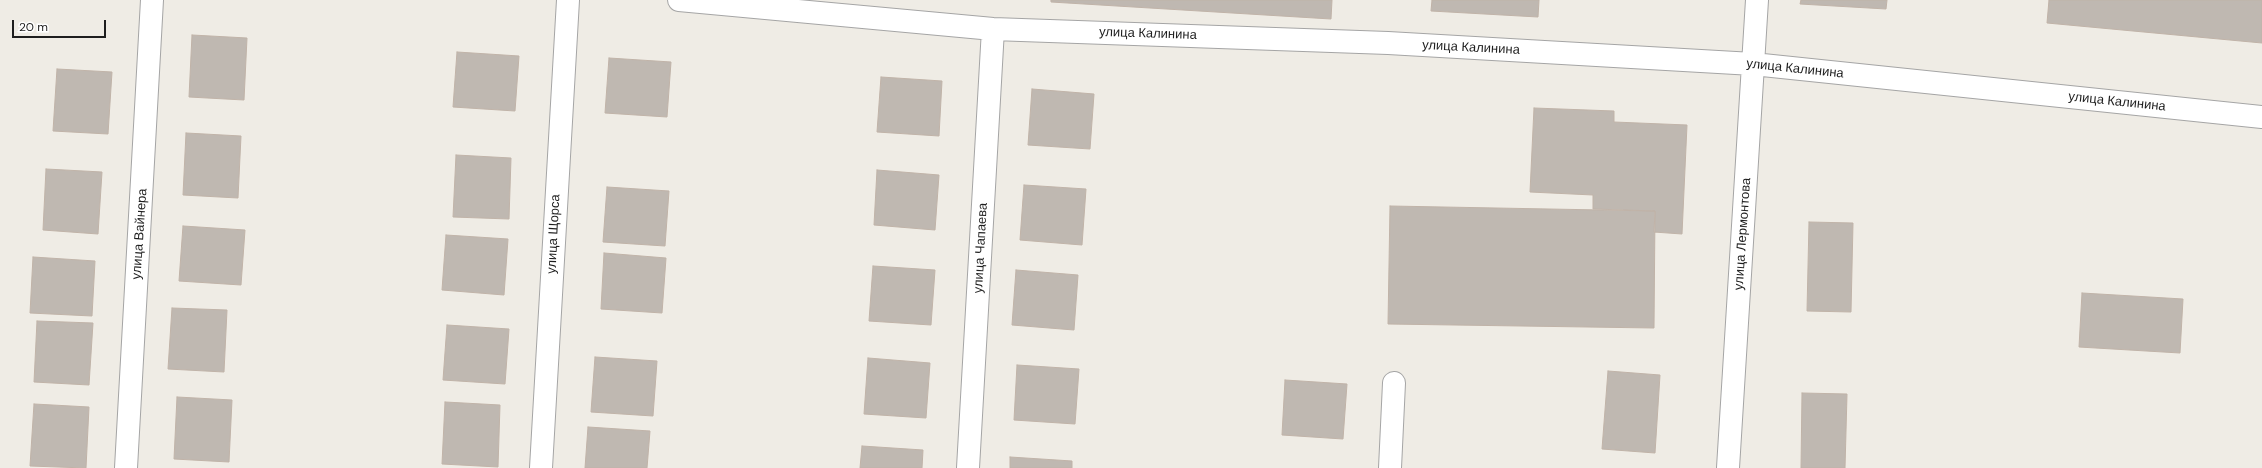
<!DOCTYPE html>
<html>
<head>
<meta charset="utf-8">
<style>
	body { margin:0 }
	#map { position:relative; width:2262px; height:468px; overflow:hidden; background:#efece5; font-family:"DM Sans",sans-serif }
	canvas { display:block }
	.scale { position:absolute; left:12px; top:20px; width:94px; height:18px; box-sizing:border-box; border:2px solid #1e1e1e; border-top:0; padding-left:5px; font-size:12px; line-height:14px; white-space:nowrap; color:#1e1e1e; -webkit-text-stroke:3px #fff; paint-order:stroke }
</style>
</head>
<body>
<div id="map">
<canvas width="2262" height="468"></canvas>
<div class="scale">20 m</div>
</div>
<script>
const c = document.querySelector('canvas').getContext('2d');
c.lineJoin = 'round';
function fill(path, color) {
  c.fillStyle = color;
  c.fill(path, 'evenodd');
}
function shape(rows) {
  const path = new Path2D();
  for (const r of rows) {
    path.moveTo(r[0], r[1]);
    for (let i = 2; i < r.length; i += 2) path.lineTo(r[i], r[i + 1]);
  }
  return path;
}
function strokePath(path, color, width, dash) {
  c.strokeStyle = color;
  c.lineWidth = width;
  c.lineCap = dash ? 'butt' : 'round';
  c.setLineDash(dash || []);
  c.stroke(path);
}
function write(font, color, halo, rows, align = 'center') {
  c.font = font + ' "DM Sans",sans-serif';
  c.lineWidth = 4;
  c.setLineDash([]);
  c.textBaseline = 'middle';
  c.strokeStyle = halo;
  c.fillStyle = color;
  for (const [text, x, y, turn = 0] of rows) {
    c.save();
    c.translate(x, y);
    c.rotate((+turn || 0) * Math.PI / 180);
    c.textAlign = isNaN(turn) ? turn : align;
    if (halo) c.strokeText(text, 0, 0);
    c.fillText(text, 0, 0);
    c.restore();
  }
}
const building = shape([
	[1051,0,1332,0,1331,19,1051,2,1051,0],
	[1432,0,1539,0,1538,17,1431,11,1432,0],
	[1801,0,1887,0,1886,9,1800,4,1801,0],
	[2049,0,2262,0,2262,43,2047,23,2049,0],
	[192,35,247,38,244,100,189,97,192,35],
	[457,52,519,56,515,111,453,107,457,52],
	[609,58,671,62,667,117,605,113,609,58],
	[57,69,112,72,108,134,53,131,57,69],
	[881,77,942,81,939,136,877,132,881,77],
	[1032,89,1094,94,1090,149,1028,145,1032,89],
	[1534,108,1614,111,1614,122,1687,125,1682,234,1654,232,1655,211,1593,209,1593,195,1530,192,1534,108],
	[186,133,241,136,238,198,183,195,186,133],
	[456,155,511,158,509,219,453,217,456,155],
	[46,169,102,172,98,234,43,230,46,169],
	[877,170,939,175,935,230,874,225,877,170],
	[1024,185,1086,189,1082,245,1020,240,1024,185],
	[607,187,669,191,665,246,603,242,607,187],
	[1390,206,1655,211,1654,328,1388,324,1390,206],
	[1809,222,1853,223,1851,312,1807,311,1809,222],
	[183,226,245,230,241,285,179,281,183,226],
	[446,235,508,239,504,295,442,290,446,235],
	[604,253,666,258,662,313,601,309,604,253],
	[33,257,95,261,92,316,30,313,33,257],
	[873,266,935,270,931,325,869,321,873,266],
	[1016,270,1078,275,1074,330,1012,325,1016,270],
	[2082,293,2183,299,2180,353,2079,347,2082,293],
	[172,308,227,310,224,372,168,369,172,308],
	[37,321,93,323,89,385,34,382,37,321],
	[447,325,509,329,505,384,443,380,447,325],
	[595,357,657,361,653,416,591,412,595,357],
	[868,358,930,363,926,418,864,414,868,358],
	[1017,365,1079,369,1075,424,1014,420,1017,365],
	[1608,371,1660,375,1655,453,1602,449,1608,371],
	[1285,380,1347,384,1343,439,1282,435,1285,380],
	[1802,393,1847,394,1845,468,1801,468,1802,393],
	[177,397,232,400,229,462,174,459,177,397],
	[445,402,500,405,498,467,442,464,445,402],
	[34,404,89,407,86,468,30,466,34,404],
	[588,427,650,431,647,468,585,468,588,427],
	[862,446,923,450,922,468,860,468,862,446],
	[1010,457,1072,461,1072,468,1010,468,1010,457]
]);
const minor = shape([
	[679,0,993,29,1388,43,1753,64,2262,117],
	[126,468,152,0],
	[541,468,568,0],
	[968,468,993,29],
	[1390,468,1394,383],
	[1728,468,1757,0]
]);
const streetNames = [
	["улица Калинина",1148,34,2],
	["улица Калинина",1471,48,3],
	["улица Калинина",1795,69,6],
	["улица Калинина",2117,102,6],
	["улица Вайнера",140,234,-86],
	["улица Щорса",554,234,-87],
	["улица Лермонтова",1743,234,-86],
	["улица Чапаева",981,248,-87]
];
fill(building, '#bfb8b1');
strokePath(building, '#c0b3a8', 1);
strokePath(minor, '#a5a5a5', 24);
strokePath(minor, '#fff', 22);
write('13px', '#1e1e1e', '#fff', streetNames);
</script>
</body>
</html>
